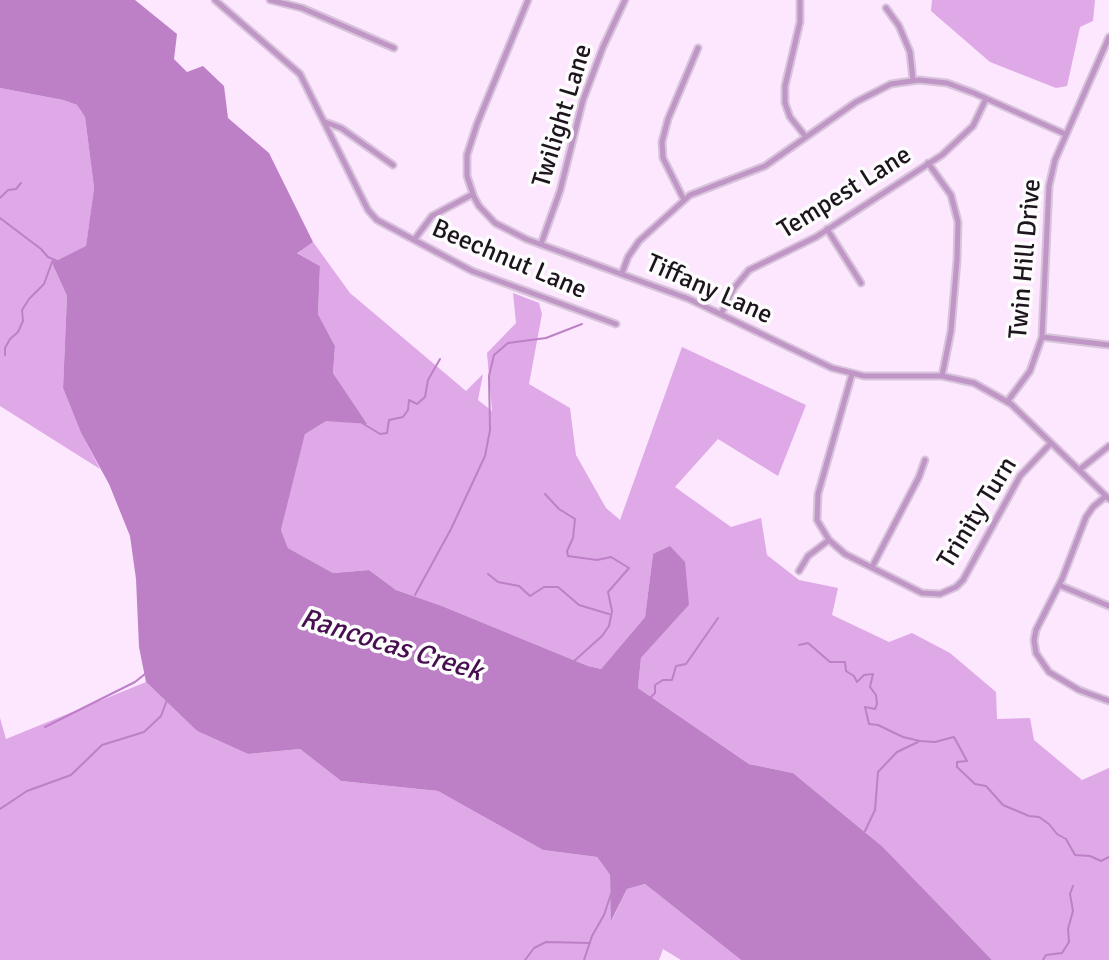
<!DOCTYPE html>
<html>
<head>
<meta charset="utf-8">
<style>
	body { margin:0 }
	canvas { display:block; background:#fce7ff }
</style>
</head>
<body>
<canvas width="1109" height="960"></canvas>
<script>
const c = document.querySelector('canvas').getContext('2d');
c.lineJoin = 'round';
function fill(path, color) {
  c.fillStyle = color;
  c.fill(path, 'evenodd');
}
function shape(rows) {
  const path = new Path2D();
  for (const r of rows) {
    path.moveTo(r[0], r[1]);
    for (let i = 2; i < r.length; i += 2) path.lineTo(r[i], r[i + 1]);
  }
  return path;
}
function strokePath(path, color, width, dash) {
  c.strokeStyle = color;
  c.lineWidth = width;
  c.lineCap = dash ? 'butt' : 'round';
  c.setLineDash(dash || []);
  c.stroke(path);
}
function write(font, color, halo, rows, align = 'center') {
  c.font = font + ' Signika,sans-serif';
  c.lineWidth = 7;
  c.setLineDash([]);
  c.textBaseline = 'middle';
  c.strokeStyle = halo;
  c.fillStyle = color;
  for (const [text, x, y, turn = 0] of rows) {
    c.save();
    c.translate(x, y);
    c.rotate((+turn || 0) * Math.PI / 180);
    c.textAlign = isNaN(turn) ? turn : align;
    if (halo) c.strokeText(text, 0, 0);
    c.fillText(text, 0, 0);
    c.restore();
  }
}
const green = shape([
	[932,0,1095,0,1093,21,1080,27,1067,86,1056,88,990,62,931,11],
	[0,88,63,100,77,105,85,117,94,188,86,247,52,263,67,296,63,388,81,433,100,469,0,406],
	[313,242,350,293,466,391,483,374,478,400,492,411,487,353,516,323,513,293,539,303,542,314,529,384,570,408,576,455,606,508,620,520,682,347,806,405,778,476,718,439,675,487,731,527,761,518,767,555,799,580,838,588,832,615,889,642,912,633,950,653,996,692,997,719,1030,718,1034,740,1082,780,1109,768,1109,960,992,960,883,847,793,773,749,764,638,688,641,658,689,605,653,554,645,617,601,669,588,666,442,606,396,590,369,570,333,573,288,548,281,530,305,433,326,420,366,424,333,373,335,346,318,314,320,266,296,252],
	[146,682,197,731,248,754,300,749,341,781,438,791,543,850,597,857,610,875,612,920,627,889,645,884,741,960,681,960,663,949,659,960,0,960,0,718,6,739]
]);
const water = shape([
	[0,0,135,0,177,34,174,59,187,72,203,66,224,86,228,118,269,153,313,242,297,253,320,266,318,314,335,346,333,373,367,424,326,421,305,434,281,530,288,548,333,573,369,570,396,590,442,606,588,666,601,669,645,617,653,554,670,546,685,562,689,605,641,658,638,688,749,764,793,773,883,847,992,960,741,960,645,884,627,889,611,921,610,875,597,857,543,850,438,791,341,781,300,749,248,754,197,731,146,682,139,647,136,579,130,536,109,484,81,433,63,388,67,296,52,263,86,246,94,188,85,117,77,105,63,100,0,88]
]);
const stream = shape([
	[0,198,8,190,16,189,21,183],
	[0,218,41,249,48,257,57,261],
	[5,355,5,348,10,339,18,332,23,321,22,310,29,299,44,284,52,262,54,261],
	[362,423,380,434,387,433,389,420,403,417,408,410,409,400,417,404,425,397,428,380,440,359],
	[545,494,559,509,575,519,573,538,567,551,568,556,597,560,611,557,629,568,608,592,612,611,609,626,602,636,573,662],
	[488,574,498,582,519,586,530,596,544,587,558,587,579,605,609,614],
	[415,595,451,529,485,456,490,430,489,376,494,355,508,343,546,338,582,324],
	[799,645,808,643,830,662,845,662,846,671,854,676,857,682,864,675,873,674,870,687,876,695,877,704,875,709,865,707,869,724,878,725,903,737,920,741,935,742,954,737,967,761,957,762,957,767,975,784,986,786,1003,805,1029,816,1039,817,1049,824,1057,834,1066,839,1075,855,1090,856,1101,861,1109,857],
	[650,698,655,693,655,685,663,680,672,680,676,666,686,664,718,618],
	[45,727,135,682,145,674],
	[0,809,27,791,71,775,102,745,144,732,161,716,167,700],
	[865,831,875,810,878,772,897,752,918,742],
	[525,960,534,948,546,942,590,943],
	[584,960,592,936,604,915,611,894],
	[1043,960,1046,955,1062,953,1069,942,1068,929,1073,911,1070,894,1073,886]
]);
const street = shape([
	[215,0,300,74,368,210,377,220,472,271,616,324],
	[270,0,302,8,394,48],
	[528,0,477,124,467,155,467,176,474,197,479,206,495,223,526,239,689,299,832,368,864,376,942,376,974,383,1011,404,1109,499],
	[800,0,800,22,785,86,785,103,790,117,806,137],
	[886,8,899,26,910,52,913,80],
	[325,122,341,128,393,165],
	[928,163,951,195,958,222,957,260,951,331,942,376],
	[684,200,663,158,662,142,668,119,698,48],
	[827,229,861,283],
	[414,240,432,216,473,194],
	[541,244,560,191,583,100,603,47,625,0],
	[622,273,628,257,639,241,690,195,765,166,856,102,891,84,919,80,947,83,974,93,1065,134],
	[721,314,734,288,749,270,816,237,942,155,973,126,986,99],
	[1042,337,1109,345],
	[852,374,818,494,817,520,829,540,845,554,922,593,940,594,956,587,963,580,1020,476,1051,443],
	[1007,402,1030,371,1042,337,1049,186,1055,160,1109,37],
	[1079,470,1109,446],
	[1106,496,1093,507,1086,517,1062,579,1036,630,1034,640,1036,653,1049,672,1079,690,1109,701],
	[872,567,919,477,925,460],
	[799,571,808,556,829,540],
	[1059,585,1109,606]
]);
const streetNames = [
	["Twilight Lane",563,116,-73],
	["Tempest Lane",845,193,-32],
	["Twin Hill Drive",1026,259,-85],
	["Beechnut Lane",509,260,23],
	["Tiffany Lane",709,290,24],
	["Trinity Turn",978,513,-58]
];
const waterNames = [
	["Rancocas Creek",391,646,17]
];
fill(green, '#dea9e6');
fill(water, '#bd80c6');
strokePath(stream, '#bd80c6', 2);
strokePath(street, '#d8c5db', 9);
strokePath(street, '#bf96c5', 5);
write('26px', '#1d141e', '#fcfcfc', streetNames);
write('italic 28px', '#470f50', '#fcfcfc', waterNames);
</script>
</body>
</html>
